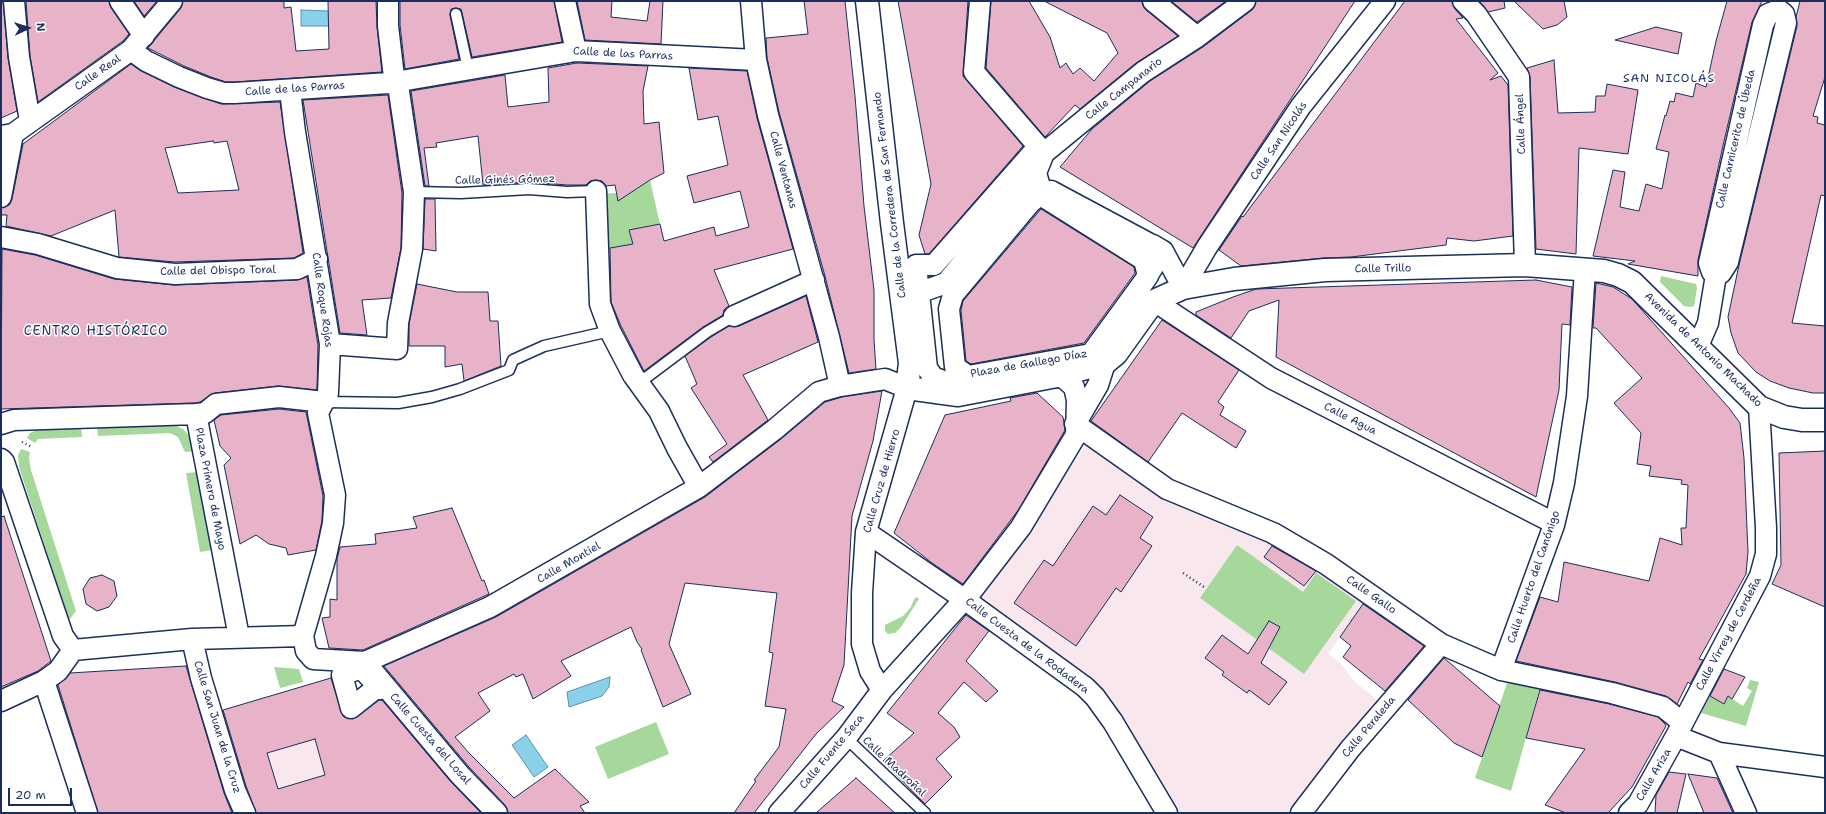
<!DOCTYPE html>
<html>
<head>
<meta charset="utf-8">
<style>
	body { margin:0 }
	#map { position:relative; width:1826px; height:814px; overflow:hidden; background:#fff; font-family:"Shantell Sans",sans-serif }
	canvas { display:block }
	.frame { position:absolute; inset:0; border:2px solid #1b2f5e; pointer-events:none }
	.north { position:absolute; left:8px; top:8px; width:40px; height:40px; -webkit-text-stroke:3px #fff; paint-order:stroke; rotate:86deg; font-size:11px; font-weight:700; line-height:16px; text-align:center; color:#1b2f5e }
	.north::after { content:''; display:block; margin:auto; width:14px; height:18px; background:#1b2f5e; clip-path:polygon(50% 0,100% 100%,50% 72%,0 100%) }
	.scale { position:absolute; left:8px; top:788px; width:64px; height:18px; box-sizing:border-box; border:2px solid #1b2f5e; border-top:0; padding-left:5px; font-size:12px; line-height:14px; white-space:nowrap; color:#1b2f5e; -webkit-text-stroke:3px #fff; paint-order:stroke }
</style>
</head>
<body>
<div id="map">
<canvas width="1826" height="814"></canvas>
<div class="frame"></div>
<div class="north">N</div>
<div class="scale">20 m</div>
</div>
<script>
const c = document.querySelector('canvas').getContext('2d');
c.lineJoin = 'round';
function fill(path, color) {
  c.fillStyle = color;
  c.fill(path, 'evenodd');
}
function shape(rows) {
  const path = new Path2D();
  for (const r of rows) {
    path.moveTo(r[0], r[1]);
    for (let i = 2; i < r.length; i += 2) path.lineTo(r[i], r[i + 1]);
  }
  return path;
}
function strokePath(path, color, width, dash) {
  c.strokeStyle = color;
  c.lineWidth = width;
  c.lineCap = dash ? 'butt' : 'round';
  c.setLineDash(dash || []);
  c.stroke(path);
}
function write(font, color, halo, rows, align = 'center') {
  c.font = font + ' "Shantell Sans",sans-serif';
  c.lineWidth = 3;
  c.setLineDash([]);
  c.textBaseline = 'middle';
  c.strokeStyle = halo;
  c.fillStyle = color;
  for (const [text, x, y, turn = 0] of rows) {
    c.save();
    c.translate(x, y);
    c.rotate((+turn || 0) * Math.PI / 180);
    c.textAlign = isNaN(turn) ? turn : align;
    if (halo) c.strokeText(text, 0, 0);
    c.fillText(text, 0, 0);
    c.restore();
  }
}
const built = shape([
	[1089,439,1275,542,1365,601,1328,654,1339,662,1356,683,1381,703,1288,813,1177,813,1117,713,978,599,1027,533],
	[338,676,351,725,362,797,256,803,249,806,220,711]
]);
const green = shape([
	[650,180,660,224,629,230,633,244,601,250,599,194,616,193,617,196,626,196],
	[1661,276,1696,284,1697,288,1694,306,1690,307,1684,306,1660,282],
	[172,424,183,429,190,437,196,451,185,452,178,437,170,433,98,436,97,425],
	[81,426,82,437,38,439,35,443,27,438,30,433,39,429],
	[21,449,30,452,29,458,31,470,76,611,69,620,19,467,18,455],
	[199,472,212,550,200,552,186,473],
	[1237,545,1303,592,1316,573,1356,601,1304,674,1200,598],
	[917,597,919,599,901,627,895,633,888,634,885,631,885,625,903,616,911,607,914,599],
	[274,667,299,669,303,682,280,688],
	[1509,677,1541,684,1511,791,1475,778],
	[1750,680,1759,682,1746,726,1701,713,1710,696,1724,704,1728,696,1743,706,1752,691,1747,688],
	[656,722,669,754,608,779,595,747]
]);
const water = shape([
	[301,10,329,11,329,26,301,26,301,10],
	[610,677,609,687,602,696,569,707,567,692,610,677],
	[526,735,548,767,534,777,512,745,526,735]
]);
const building = shape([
	[1,1,3,1,8,58,17,111,1,118,1,1],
	[26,1,109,1,111,8,129,34,123,41,38,102,30,56,26,1],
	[134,1,157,1,144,16,134,1],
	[183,1,284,1,284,8,291,7,296,51,329,49,328,1,376,1,377,27,382,72,235,82,226,82,211,77,184,66,148,48,181,8,183,1],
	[400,1,554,1,562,42,472,57,462,13,461,9,455,8,451,9,450,15,459,59,405,69,400,25,400,1],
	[577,1,612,1,611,17,647,21,650,1,663,1,661,44,585,40,577,1],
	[804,1,845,1,855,96,864,206,874,290,874,340,876,369,849,373,825,276,779,112,767,58,766,38,808,34,804,1],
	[898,1,968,1,963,76,1023,146,929,254,925,254,919,235,931,184,898,1],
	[991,1,1029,1,1050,37,1060,68,1066,63,1073,74,1080,68,1094,81,1118,53,1107,33,1044,1,1142,1,1146,10,1178,36,1136,63,1080,109,1075,105,1045,137,986,68,991,1],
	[1171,1,1226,1,1197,22,1171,1],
	[1256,1,1355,1,1193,248,1060,167,1092,129,1150,81,1203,47,1252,10,1256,1],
	[1405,1,1452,1,1455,9,1463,18,1456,19,1498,73,1490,80,1501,76,1508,85,1513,236,1474,241,1447,238,1446,245,1351,257,1324,258,1241,266,1219,250,1242,216,1243,217,1405,1],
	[1479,1,1504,1,1505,8,1488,12,1479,1],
	[1514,1,1564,1,1567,17,1557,25,1543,29,1514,1],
	[1727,1,1762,1,1752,22,1724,141,1698,260,1698,276,1628,264,1635,261,1593,256,1613,170,1625,172,1620,207,1639,211,1646,184,1662,189,1669,152,1656,149,1665,115,1666,116,1670,101,1674,102,1676,93,1693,97,1696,83,1706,87,1716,41,1727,1],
	[1800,1,1825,1,1825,77,1813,116,1818,117,1817,123,1825,125,1825,196,1821,195,1792,323,1825,326,1825,393,1813,393,1789,388,1770,381,1756,372,1738,353,1731,333,1728,317,1739,265,1797,26,1796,17,1800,1],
	[1656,27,1682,33,1678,54,1615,40,1656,27],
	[1554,60,1558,113,1595,112,1596,96,1605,96,1607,84,1638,90,1628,154,1579,148,1576,254,1536,249,1530,77,1527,68,1554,60],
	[577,63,648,66,643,91,644,124,659,122,664,173,650,180,618,201,615,185,606,186,602,181,596,180,590,181,586,185,567,185,529,182,483,185,478,136,436,143,437,147,424,148,429,186,425,186,411,91,505,75,508,107,549,102,548,68,577,63],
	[131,64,141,71,174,87,221,104,280,102,303,253,294,258,175,262,119,257,115,210,51,236,6,226,7,215,1,215,1,208,9,205,12,199,23,144,131,64],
	[213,141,214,143,227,141,239,190,178,193,165,148,213,141],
	[689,68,747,71,757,118,793,249,714,270,729,306,724,310,723,315,703,327,644,371,621,326,611,302,610,248,633,244,629,230,660,224,664,241,714,227,716,236,749,227,740,191,694,203,687,176,728,165,718,116,698,120,689,68],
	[388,95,402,193,401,248,391,298,362,300,367,335,340,333,303,100,388,95],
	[425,199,435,199,436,251,423,249,425,199],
	[1041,209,1134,267,1135,273,1084,343,971,364,966,361,961,310,963,301,1041,209],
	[2,249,35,255,114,279,174,285,297,280,307,277,318,345,317,390,278,386,215,393,200,402,195,403,1,409,2,249],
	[1536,280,1572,287,1570,325,1562,324,1559,390,1536,497,1276,357,1279,300,1249,311,1231,338,1196,315,1196,312,1233,297,1256,289,1536,280],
	[1596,283,1613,287,1632,299,1729,408,1740,423,1744,458,1748,552,1746,574,1699,659,1703,660,1690,684,1688,682,1677,704,1666,696,1615,682,1516,661,1540,597,1558,602,1564,562,1649,581,1660,538,1682,545,1681,528,1686,528,1688,485,1681,484,1682,480,1649,476,1651,466,1637,464,1641,433,1614,403,1642,378,1596,328,1593,328,1596,283],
	[417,284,457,292,488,292,490,321,498,321,501,366,464,381,462,364,445,367,445,346,409,346,409,324,417,284],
	[806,296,818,342,743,375,768,420,713,462,709,457,727,444,691,388,697,384,685,356,711,337,729,326,739,326,806,296],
	[1162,320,1239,370,1218,402,1224,407,1220,415,1246,431,1236,448,1182,413,1148,462,1091,421,1162,320],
	[882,391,873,441,852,516,844,665,832,701,844,707,816,734,754,813,734,813,756,781,754,780,779,747,786,709,765,706,773,653,769,652,777,593,685,583,669,644,691,694,663,707,641,650,642,649,637,642,631,627,561,661,571,676,533,699,523,674,516,677,514,674,478,693,490,711,455,737,469,753,514,798,555,769,589,802,580,806,585,813,508,813,505,805,469,767,384,666,496,617,705,497,781,439,825,402,842,397,882,391],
	[1037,393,1063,417,1065,430,1019,509,963,584,932,563,894,533,945,415,1011,401,1010,398,1037,393],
	[279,409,306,412,323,496,322,521,316,550,288,555,286,548,269,544,256,535,240,544,224,465,231,458,220,446,214,420,221,415,279,409],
	[1825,451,1825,607,1772,584,1781,565,1779,453,1825,451],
	[1120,495,1153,517,1140,538,1152,546,1121,592,1116,588,1076,646,1014,603,1044,560,1053,566,1093,506,1106,515,1120,495],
	[452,508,482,581,484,580,489,594,363,650,329,648,322,618,330,617,330,599,337,600,337,559,340,547,376,544,375,534,417,528,413,517,452,508],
	[4,516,51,661,38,671,1,687,1,517,4,516],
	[1272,546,1316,571,1304,586,1264,557,1272,546],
	[102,575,114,581,117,596,109,607,97,611,86,604,83,589,90,578,102,575],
	[1363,604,1424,646,1385,691,1343,657,1351,646,1340,637,1363,604],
	[966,615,989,631,966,661,998,691,986,702,964,682,938,713,954,727,960,737,936,759,952,777,925,804,883,761,914,733,887,713,966,615],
	[1269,621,1280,627,1261,663,1287,682,1269,705,1249,690,1247,693,1222,675,1224,672,1205,658,1222,635,1248,654,1269,621],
	[1444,658,1500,706,1482,757,1454,743,1408,700,1444,658],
	[186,666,224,793,232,813,98,813,58,685,70,673,186,666],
	[1724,669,1745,677,1732,699,1728,696,1724,704,1710,696,1724,669],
	[331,678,343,716,353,719,379,700,382,700,451,782,481,813,256,813,246,786,223,710,331,678],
	[315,739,325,775,278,789,267,753,315,739],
	[1540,690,1609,704,1658,717,1665,724,1666,726,1632,787,1608,813,1566,813,1545,805,1585,749,1526,738,1540,690],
	[1669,772,1686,774,1677,813,1655,813,1656,795,1669,772],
	[1688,774,1717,778,1733,813,1704,813,1688,774],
	[856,778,895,813,816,813,856,778]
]);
const path = shape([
	[22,442,32,447],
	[1183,573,1204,587]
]);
const lane = shape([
	[456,14,468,69],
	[414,192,461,193,529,189,567,192,596,191],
	[639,383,707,332,734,316],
	[324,402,398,403,432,397,460,389,509,370,513,360,544,346,610,331],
	[846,738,925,813]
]);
const street = shape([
	[14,1,19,57,30,121],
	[120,1,144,36],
	[565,1,576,51],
	[751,1,756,60,768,115,829,337,840,386],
	[980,1,974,72,1044,153],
	[1153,1,1197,37],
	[1463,1,1476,14,1519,77,1525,265],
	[1779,10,1784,14,1786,23,1728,262,1721,273,1716,275,1712,272,1709,263,1763,25,1768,14,1779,10],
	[131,50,146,61,179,77,207,88,224,93,235,93,389,83,576,51,756,60],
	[290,90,295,132,330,344,328,393,318,413,335,495,333,523,326,556,303,636],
	[1,136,13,134,131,50,172,1],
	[1036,149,1036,173,1042,193,1030,203,953,295,949,309,955,367,968,376,1091,354,1148,276,1144,260,1047,199,1051,191,1163,251,1095,360,956,386,933,377,927,368,916,265,934,265,1036,149],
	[596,191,600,304,610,331,633,375,659,411,677,448,699,487],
	[1,197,13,134],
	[1,237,38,244,117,268,175,274,297,269,317,259],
	[1153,245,1163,251,1183,288],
	[1183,288,1207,247,1301,106,1385,1],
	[907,297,946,283,1036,173,1044,153,1143,72,1197,37,1245,1],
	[1154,301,1271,378,1548,520,1554,525],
	[734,316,814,280],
	[330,344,397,349,398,323,412,249,414,192,398,85,394,77,388,26,388,1],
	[1698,346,1708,323,1716,275],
	[196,414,205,413,216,404,279,397,324,402],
	[1077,421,1098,385,1105,363],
	[1,424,14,420,196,414,239,637],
	[1075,424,1167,489,1273,533,1326,564,1441,644,1501,670,1612,693,1663,707,1683,723],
	[1,459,4,462,63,636,73,650,192,639,303,636,306,651,313,659,365,662,490,607,699,487,774,430,819,392,840,386,885,379,907,388,866,532,862,593,862,644,870,671,882,690],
	[866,532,964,599,1085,687,1095,697,1113,722,1167,813],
	[192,639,201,678,235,790,245,813],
	[365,662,460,775,497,813],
	[361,668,381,689,375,689,351,708,342,675,361,668],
	[1501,670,1554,525,1564,483,1577,396,1585,269],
	[44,681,87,813],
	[1,701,44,681,58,671,73,650],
	[1676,736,1719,753,1825,767],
	[1719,753,1746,813],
	[779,813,846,738,882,690,971,592,1021,527,1076,435,1077,400,1074,387,1065,379,1057,376],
	[1301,813,1350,749,1441,644],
	[1629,813,1638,804,1676,736,1760,576,1766,554,1766,528,1759,407]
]);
const secondary = shape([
	[867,1,892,223,910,363,907,388,958,395,1057,376,1105,363,1116,354,1154,301,1183,288,1234,279,1325,270,1525,265,1604,271,1618,275,1632,282,1759,407,1784,417,1802,420,1825,420]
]);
const streetNames = [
	["Calle de las Parras",623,54,3],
	["Calle Real",98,73,-35],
	["Calle de las Parras",295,89,-4],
	["Calle Campanario",1124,89,-38],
	["Calle Ángel",1521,124,-92],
	["Calle Carnicerito de Úbeda",1736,139,-77],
	["Calle San Nicolás",1279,141,-56],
	["Calle Ventanas",783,170,75],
	["Calle Ginés Gómez",505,180,-1],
	["Calle de la Corredera de San Fernando",890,195,-97],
	["Calle Trillo",1383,269,-1],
	["Calle del Obispo Toral",218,271,-1],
	["Calle Roque Rojas",322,300,82],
	["Avenida de Antonio Machado",1703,350,44],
	["Plaza de Gallego Díaz",1029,364,-10],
	["Calle Agua",1350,419,27],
	["Calle Cruz de Hierro",882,481,-74],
	["Plaza Primero de Mayo",210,489,79],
	["Calle Montiel",569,563,-30],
	["Calle Huerto del Canónigo",1534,577,-71],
	["Calle Gallo",1371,595,35],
	["Calle Virrey de Cerdeña",1729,634,-62],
	["Calle Cuesta de la Rodadera",1027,646,37],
	["Calle San Juan de la Cruz",217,727,73],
	["Calle Peraleda",1369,727,-50],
	["Calle Cuesta del Losal",430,739,49],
	["Calle Fuente Seca",832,752,-50],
	["Calle Madroñal",894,767,43],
	["Calle Ariza",1654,775,-60]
];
const neighbourhoodNames = [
	["SAN NICOLÁS",1669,79]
];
const quarterNames = [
	["CENTRO HISTÓRICO",96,332]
];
fill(built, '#f8e8ee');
fill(green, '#a5d89a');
fill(water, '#88d1e9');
strokePath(water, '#5c90b1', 1);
fill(building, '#e8b2c8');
strokePath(building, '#1b2f5e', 1);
strokePath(lane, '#1b2f5e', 13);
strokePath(street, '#1b2f5e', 23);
strokePath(secondary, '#1b2f5e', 25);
strokePath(path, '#1b2f5e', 2.5, [1, 3]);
strokePath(lane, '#fff', 10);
strokePath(street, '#fff', 20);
strokePath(secondary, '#fff', 22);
write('11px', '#1b2f5e', '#fff', streetNames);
c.letterSpacing = '1px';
write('12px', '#1b2f5e', '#fff', neighbourhoodNames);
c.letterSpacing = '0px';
c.letterSpacing = '1px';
write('13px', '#1b2f5e', '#fff', quarterNames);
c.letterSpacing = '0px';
</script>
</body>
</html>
